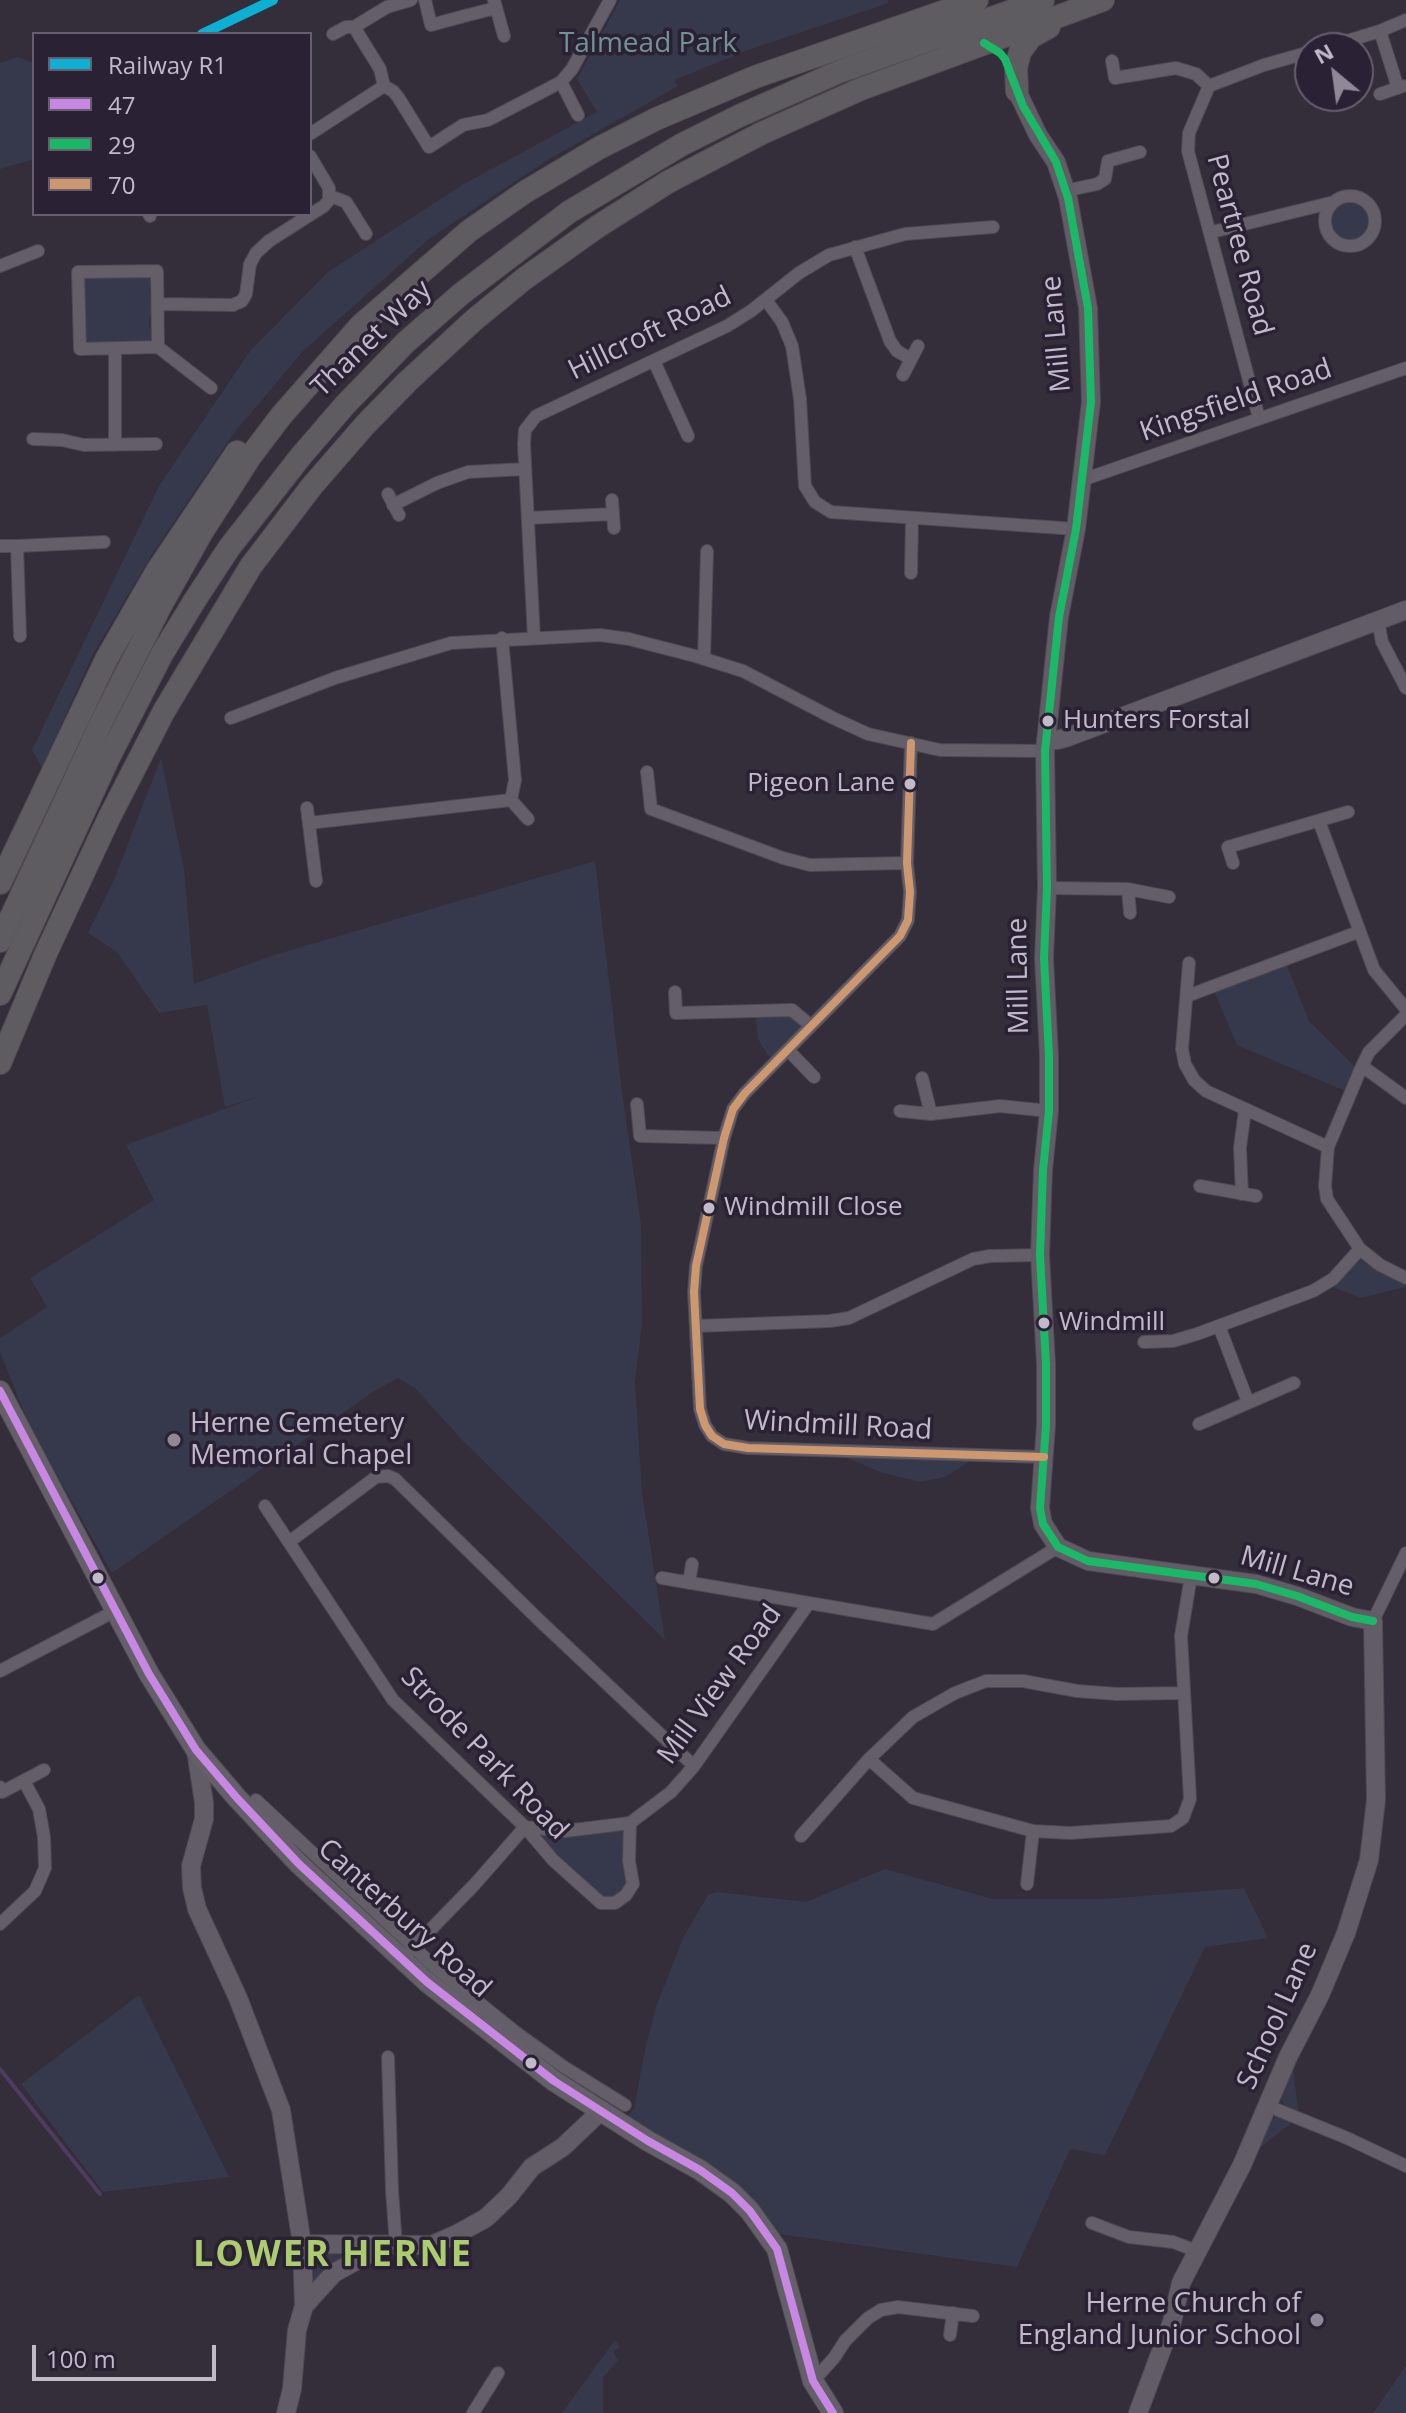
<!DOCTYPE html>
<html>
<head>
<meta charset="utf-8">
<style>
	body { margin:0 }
	#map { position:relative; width:1406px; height:2413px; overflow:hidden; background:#342d3a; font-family:"Open Sans",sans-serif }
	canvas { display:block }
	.legend { position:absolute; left:32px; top:32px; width:280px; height:184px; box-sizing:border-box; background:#2b2134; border:2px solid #675e70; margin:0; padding:10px 14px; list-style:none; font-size:24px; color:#c2b9c9 }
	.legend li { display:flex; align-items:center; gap:16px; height:40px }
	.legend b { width:40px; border:2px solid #675e70 }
	.north { position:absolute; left:1294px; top:32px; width:80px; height:80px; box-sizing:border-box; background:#2b2134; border:2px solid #675e70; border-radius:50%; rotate:331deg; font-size:22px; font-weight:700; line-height:32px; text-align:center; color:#c2b9c9 }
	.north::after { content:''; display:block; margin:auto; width:28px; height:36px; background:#908897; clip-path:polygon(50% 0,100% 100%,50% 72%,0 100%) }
	.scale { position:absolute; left:32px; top:2345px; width:184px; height:36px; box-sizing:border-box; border:4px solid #c2b9c9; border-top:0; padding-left:10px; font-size:24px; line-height:28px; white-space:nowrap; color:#c2b9c9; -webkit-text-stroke:6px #2b2134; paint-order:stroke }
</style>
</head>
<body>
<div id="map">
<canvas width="1406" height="2413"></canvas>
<ul class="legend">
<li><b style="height:10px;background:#0dafd3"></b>Railway R1</li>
<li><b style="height:10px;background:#c787e3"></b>47</li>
<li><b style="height:10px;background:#1ab867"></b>29</li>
<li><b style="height:10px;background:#cd976f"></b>70</li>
</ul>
<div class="north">N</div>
<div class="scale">100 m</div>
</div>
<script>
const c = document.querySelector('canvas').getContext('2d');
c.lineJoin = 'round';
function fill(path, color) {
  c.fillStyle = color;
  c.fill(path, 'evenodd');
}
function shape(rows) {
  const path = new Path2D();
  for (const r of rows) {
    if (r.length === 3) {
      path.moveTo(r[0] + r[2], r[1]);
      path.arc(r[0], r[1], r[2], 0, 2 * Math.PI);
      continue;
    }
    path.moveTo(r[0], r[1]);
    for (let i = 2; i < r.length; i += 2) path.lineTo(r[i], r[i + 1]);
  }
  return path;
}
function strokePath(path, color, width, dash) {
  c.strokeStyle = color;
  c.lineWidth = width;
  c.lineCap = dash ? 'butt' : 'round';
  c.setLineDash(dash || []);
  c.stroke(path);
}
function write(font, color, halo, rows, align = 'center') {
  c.font = font + ' "Open Sans",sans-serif';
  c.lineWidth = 7;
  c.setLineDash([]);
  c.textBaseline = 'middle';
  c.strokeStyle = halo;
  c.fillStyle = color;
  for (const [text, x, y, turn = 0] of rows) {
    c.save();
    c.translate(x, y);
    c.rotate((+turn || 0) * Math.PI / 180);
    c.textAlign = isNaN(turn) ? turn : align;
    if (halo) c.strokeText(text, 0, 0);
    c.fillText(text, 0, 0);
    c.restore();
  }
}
const green = shape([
	[620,0,888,0,889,3,751,49,674,80,678,86,546,161,429,239,303,351,234,433,153,553,93,654,42,768,32,750,159,486,250,351,328,272,462,185,597,112,577,79],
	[17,57,34,63,34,159,0,169,0,63],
	[1350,221,25],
	[157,271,157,281,149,288,150,297,158,302,158,310,149,316,149,328,158,334,158,347,80,347,78,272],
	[161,758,184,869,194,984,274,955,595,861,622,1092,641,1224,642,1324,635,1382,642,1493,665,1640,462,1440,415,1388,398,1378,376,1390,112,1573,29,1425,0,1352,0,1338,47,1307,30,1278,154,1200,126,1145,260,1096,225,1107,207,1005,159,1013,117,952,88,933,114,880],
	[1285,960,1309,1021,1359,1071,1350,1093,1237,1045,1212,987],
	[792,1010,810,1025,777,1062,767,1054,758,1039,755,1011],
	[1360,1249,1406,1278,1406,1287,1361,1298,1325,1284],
	[831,1451,978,1456,945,1477,921,1482,880,1472],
	[630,1823,626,1895,601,1903,525,1827],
	[885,1869,993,1899,1103,1899,1244,1888,1268,1938,1205,1947,1105,2155,1070,2149,1017,2267,778,2234,621,2124,634,2109,645,2049,656,2007,684,1936,708,1895,716,1892,806,1902],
	[139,1995,229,2177,103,2192,21,2084],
	[1292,2061,1299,2117,1257,2150,1269,2121,1276,2117,1285,2106,1279,2094],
	[302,2244,383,2246,304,2306],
	[615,2340,620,2347,613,2351,618,2360,603,2377,603,2413,562,2413],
	[1406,2366,1406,2413,1373,2413]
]);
const stream = shape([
	[0,2069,100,2194]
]);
const street = shape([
	[425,0,431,25,468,15],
	[494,0,504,36],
	[472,14,496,8],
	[354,27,380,69,384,86],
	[1380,31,1398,88],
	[333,34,346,27,354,27,387,7,411,0],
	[1324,48,1380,31,1406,20],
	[1112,61,1115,78,1176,68,1196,74,1209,86],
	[561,82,578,115],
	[1380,94,1403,86],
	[310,134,384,86,393,91,398,97,429,147,463,125,488,120,561,82,572,69,610,0],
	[1065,191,1097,184,1105,179,1108,161,1140,152],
	[330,196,346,202,366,234],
	[1350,221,25],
	[149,214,150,216],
	[1212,232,1334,202],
	[855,247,890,341,897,351,911,359],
	[0,266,38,251],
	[157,271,158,347,80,349,78,272,157,271],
	[766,300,782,322,792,346,800,399,805,486,815,502,831,512,1076,529],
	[158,304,233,305,242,301,246,294,250,264,256,253,269,241,324,206,329,200,329,188,310,156],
	[158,347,211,388],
	[654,361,688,436],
	[903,375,918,346],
	[1259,418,1188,151,1189,133,1209,86,1264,65,1310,52],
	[33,439,62,440,84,445,156,444],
	[115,445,115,348],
	[1082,480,1406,368],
	[388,494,399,515],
	[612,500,614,528],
	[393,505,437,483,468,472,524,469],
	[528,518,613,514],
	[0,546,17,546,20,636],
	[17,546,104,542],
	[911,573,912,518],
	[1378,621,1382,642,1406,688],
	[534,638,524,444,525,430,536,416,727,326,751,311,799,273,829,255,905,234,993,227],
	[704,659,707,551],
	[231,718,335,678,451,643,600,635,629,639,695,656,743,671,833,718,868,734,940,750,1045,751],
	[911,743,907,863,910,892,908,920,900,936,745,1093,733,1109,724,1138,696,1266,694,1292,700,1409,705,1425,712,1436,724,1444,748,1448,1044,1457],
	[647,772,651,809,783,858,810,865,907,863],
	[511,800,528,819],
	[307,808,316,881],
	[1319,821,1374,970,1406,1009],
	[309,823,511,800,515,780,502,638],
	[1233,863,1228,847,1348,812],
	[1047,888,1128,889,1169,897],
	[1128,889,1130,913],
	[1189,963,1182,1049,1185,1064,1194,1080,1206,1091,1328,1147],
	[675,992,676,1013,792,1010,810,1025],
	[1187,996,1358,932],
	[1406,1015,1369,1052,1362,1066,1328,1147,1325,1186,1327,1199,1360,1249,1380,1265,1406,1278],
	[788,1050,814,1077],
	[1362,1066,1406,1098],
	[922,1078,931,1114],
	[637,1104,640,1136,724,1138],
	[900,1111,931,1114,1000,1106,1049,1111],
	[1200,1186,1256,1196],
	[1242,1194,1240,1148,1245,1110],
	[696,1326,830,1321,849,1318,973,1259,990,1256,1040,1255],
	[1219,1326,1248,1402],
	[1144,1342,1173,1341,1197,1334,1313,1291,1333,1279,1360,1249],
	[1199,1424,1294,1383],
	[265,1506,393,1700,525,1827,553,1860,601,1903,615,1903,626,1895,633,1884,629,1861,630,1823],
	[289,1542,376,1477,388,1476,395,1479,538,1619,694,1766],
	[662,1578,809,1603],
	[689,1583,692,1564],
	[1373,1621,1406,1553],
	[0,1671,115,1611],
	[869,1759,913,1798,1033,1831,1070,1833,1171,1826,1183,1818,1190,1799,1181,1636,1191,1576],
	[0,1787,2,1792,44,1770],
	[256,1800,436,1968,514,2031,564,2067,625,2105],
	[801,1836,869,1759,913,1717,955,1693,986,1681,1023,1681,1077,1691,1117,1694,1184,1693],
	[1027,1884,1033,1831],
	[0,1924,35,1891,45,1868,44,1837,39,1809,24,1781],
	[401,1960,475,1884,525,1827,565,1831,630,1823,671,1792,694,1766,809,1603,933,1624,1058,1547],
	[388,2057,392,2190,396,2246],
	[1268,2106,1347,2138,1406,2166],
	[1092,2223,1129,2237,1173,2242,1197,2251],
	[950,2335,953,2313],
	[813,2381,834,2358,845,2341,868,2318,881,2310,898,2307,973,2316],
	[473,2413,498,2373]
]);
const secondary = shape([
	[1017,91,1038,135,1056,162,1068,198,1088,308,1091,402,1076,529,1059,617,1045,751,1047,888,1044,958,1049,1056,1049,1111,1043,1170,1040,1255,1046,1364,1046,1425,1040,1508,1043,1524,1058,1547,1088,1561,1256,1584,1297,1596,1352,1617,1373,1621,1376,1800,1369,1860,1346,1933,1320,1995,1288,2057,1242,2165,1181,2283,1172,2322,1138,2413],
	[1046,739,1057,740,1068,737,1406,610],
	[196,1750,204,1803,204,1819,191,1866,192,1888,197,1909,238,1998,281,2110,302,2244,304,2306],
	[302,2244,432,2245,457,2234,486,2218,509,2196,532,2167,563,2147,602,2110],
	[286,2413,292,2389,297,2330,304,2306,334,2273,383,2246]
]);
const primary = shape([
	[0,1391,149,1674,196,1750,237,1798,299,1864,427,1982,554,2081,648,2141,700,2170,732,2193,750,2211,777,2249,813,2381,833,2413]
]);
const highway = shape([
	[1017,91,1016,68,1020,52,1031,37,1049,27],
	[0,883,107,658,157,571,237,452],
	[0,941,101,723,160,607,202,532,250,457,281,416,361,325,469,231,525,192,599,148,656,119,755,77,977,0],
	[0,994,109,757,162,654,195,600,229,548,301,456,345,405,405,343,461,294,569,212,681,145,739,116,841,71,1043,0],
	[0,1063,46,953,109,818,164,711,251,566,312,486,365,425,407,382,474,320,524,279,597,227,668,182,762,133,861,89,1103,0]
]);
const bus1 = shape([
	[0,1391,149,1674,196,1750,237,1798,299,1864,427,1982,554,2081,648,2141,700,2170,732,2193,750,2211,777,2249,813,2381,833,2413]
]);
const bus2 = shape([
	[984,43,1000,53,1005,59,1023,106,1056,162,1068,198,1088,308,1091,402,1076,529,1059,617,1045,751,1047,888,1044,958,1049,1056,1049,1111,1043,1170,1040,1255,1046,1364,1046,1425,1040,1508,1043,1524,1058,1547,1088,1561,1256,1584,1297,1596,1352,1617,1373,1621]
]);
const bus3 = shape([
	[911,743,907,863,910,892,908,920,900,936,745,1093,733,1109,724,1138,696,1266,694,1292,700,1409,705,1425,712,1436,724,1444,748,1448,1044,1457]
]);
const rail1 = shape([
	[202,34,273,0]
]);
const markers = [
	[1048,721,7,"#c2b9c9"],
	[910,784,7,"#c2b9c9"],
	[709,1208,7,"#c2b9c9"],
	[1044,1323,7,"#c2b9c9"],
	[174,1440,8,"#908897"],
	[98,1578,7,"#c2b9c9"],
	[1214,1578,7,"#c2b9c9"],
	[531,2063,7,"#c2b9c9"],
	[1317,2320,8,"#908897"]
];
const busNames = [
	["Hunters Forstal",1063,721],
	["Pigeon Lane",895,784,"right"],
	["Windmill Close",724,1208],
	["Windmill",1059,1323]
];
const parkNames = [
	["Talmead Park",648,44]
];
const streetNames = [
	["Peartree Road",1239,245,75],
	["Hillcroft Road",650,334,-26],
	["Mill Lane",1057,334,-95],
	["Thanet Way",372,339,-44],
	["Kingsfield Road",1236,401,-19],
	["Mill Lane",1019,976,-91],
	["Windmill Road",838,1426,3],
	["Mill Lane",1297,1572,16],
	["Mill View Road",720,1685,-54],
	["Strode Park Road",484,1754,46],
	["Canterbury Road",404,1919,42],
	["School Lane",1278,2016,-66]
];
const poiNames = [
	["Herne Cemetery",190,1424],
	["Memorial Chapel",190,1456],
	["Herne Church of",1301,2304,"right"],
	["England Junior School",1301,2336,"right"]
];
const districtNames = [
	["LOWER HERNE",333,2256]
];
fill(green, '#36394b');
strokePath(stream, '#4e3c60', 4);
strokePath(street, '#4e4953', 14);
strokePath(secondary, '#4e4853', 20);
strokePath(primary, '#4e4853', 22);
strokePath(highway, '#504a55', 24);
strokePath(street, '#635e68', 12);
strokePath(secondary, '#615c66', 18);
strokePath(primary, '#655f6a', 20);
strokePath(highway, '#5f5c61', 22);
strokePath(bus1, '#c787e3', 8);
strokePath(bus2, '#1ab867', 8);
strokePath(bus3, '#cd976f', 8);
strokePath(rail1, '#0dafd3', 10);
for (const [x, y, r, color] of markers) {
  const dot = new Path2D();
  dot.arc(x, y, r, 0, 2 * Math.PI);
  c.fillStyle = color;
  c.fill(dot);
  strokePath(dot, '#2b2134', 3);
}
write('26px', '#c2b9c9', '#2b2134', busNames, 'left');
write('28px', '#729298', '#2b2134', parkNames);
write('28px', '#c2b9c9', '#2b2134', streetNames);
write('28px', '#c2b9c9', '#2b2134', poiNames, 'left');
c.letterSpacing = '2px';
write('bold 36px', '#abcd70', '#2b2134', districtNames);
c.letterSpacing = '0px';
</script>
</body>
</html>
